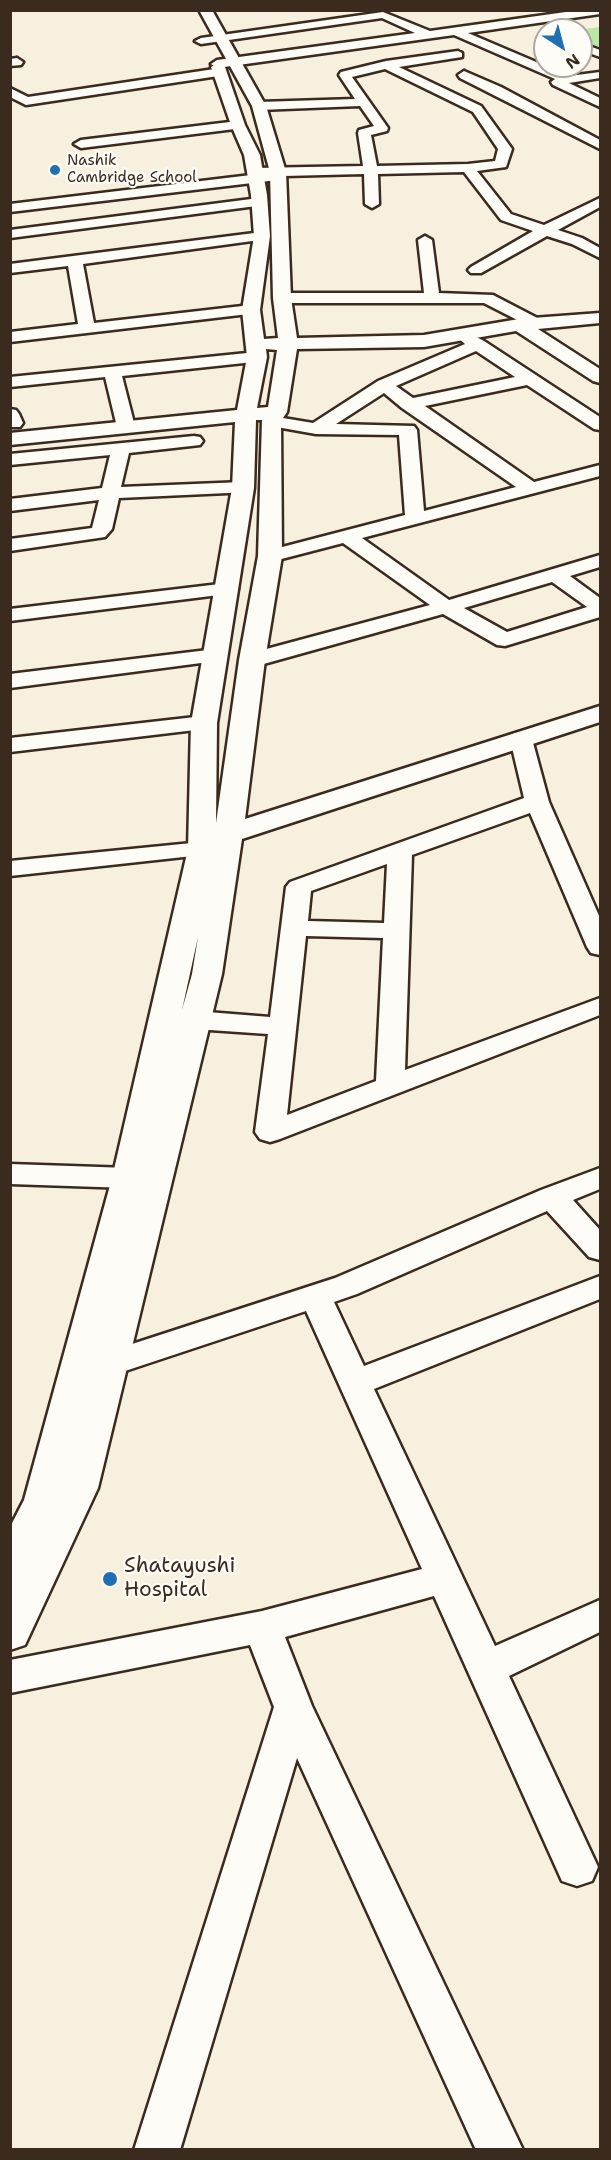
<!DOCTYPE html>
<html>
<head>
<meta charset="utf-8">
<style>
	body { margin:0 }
	#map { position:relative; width:611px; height:2160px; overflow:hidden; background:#f8f0de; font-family:"Shantell Sans",sans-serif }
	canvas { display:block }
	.frame { position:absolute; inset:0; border:12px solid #3b2a1e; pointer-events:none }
	.north { position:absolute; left:533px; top:18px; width:60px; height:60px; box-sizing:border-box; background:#fdfcf7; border:2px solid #afa8a0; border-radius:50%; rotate:144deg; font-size:16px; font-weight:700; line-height:24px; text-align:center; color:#3b2a1e }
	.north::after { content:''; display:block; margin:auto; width:21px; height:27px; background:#1f6fb2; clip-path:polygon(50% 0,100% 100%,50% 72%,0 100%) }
</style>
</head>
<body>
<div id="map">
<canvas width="611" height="2160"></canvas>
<div class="frame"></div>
<div class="north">N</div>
</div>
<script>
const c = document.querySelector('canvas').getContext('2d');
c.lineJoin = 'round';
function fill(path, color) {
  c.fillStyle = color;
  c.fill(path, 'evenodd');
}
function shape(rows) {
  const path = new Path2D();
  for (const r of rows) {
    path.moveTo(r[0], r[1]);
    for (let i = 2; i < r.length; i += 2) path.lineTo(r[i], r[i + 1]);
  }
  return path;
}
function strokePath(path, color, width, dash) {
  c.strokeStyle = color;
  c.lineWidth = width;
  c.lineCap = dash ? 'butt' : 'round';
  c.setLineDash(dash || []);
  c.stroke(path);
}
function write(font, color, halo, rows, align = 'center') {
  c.font = font + ' "Shantell Sans",sans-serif';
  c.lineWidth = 4.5;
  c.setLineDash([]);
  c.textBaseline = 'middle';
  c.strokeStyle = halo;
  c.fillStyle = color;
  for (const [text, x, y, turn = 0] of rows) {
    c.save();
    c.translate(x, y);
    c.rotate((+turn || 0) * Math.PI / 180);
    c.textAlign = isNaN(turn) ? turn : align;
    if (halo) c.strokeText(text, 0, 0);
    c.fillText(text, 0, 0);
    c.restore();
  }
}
const green = shape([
	[600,27,600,54,581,46,581,30,577,30]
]);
const street = shape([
	[580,10,600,10,600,14,468,33,569,76,600,72,600,78,569,83,600,98,600,107,553,85,551,82,555,79,454,35,217,68,211,64,217,60,415,33,382,18,201,44,195,41,201,38,383,12,430,31,580,10],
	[581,43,600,50,600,57,581,50,581,43],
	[458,51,462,53,462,57,399,67,481,106,512,149,506,167,477,171,511,214,544,225,600,198,600,207,558,230,582,238,600,248,600,258,572,244,547,236,481,273,471,273,468,270,471,267,533,231,501,220,464,172,378,174,379,204,372,208,365,204,364,174,284,176,277,180,10,212,10,204,251,175,248,172,255,168,363,166,358,133,359,130,374,126,360,106,259,110,253,106,259,102,355,99,339,75,341,72,386,61,458,51],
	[385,69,473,112,498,149,495,161,468,164,377,166,371,135,387,131,388,128,352,77,385,69],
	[17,58,23,62,21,65,10,66,10,59,17,58],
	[221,68,225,69,225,75,26,105,10,97,10,88,28,97,221,68],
	[464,71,501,87,600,140,600,149,460,78,458,75,464,71],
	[238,121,243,122,244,125,243,128,81,148,74,144,81,140,238,121],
	[259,198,266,202,264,205,10,238,10,230,259,198],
	[262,232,267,233,269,236,267,239,83,264,94,323,251,305,259,310,257,313,10,342,10,332,78,324,68,266,10,273,10,264,262,232],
	[425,236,432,240,439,293,493,295,543,321,545,324,543,327,531,327,484,303,282,303,274,298,282,293,424,293,418,240,425,236],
	[463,330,484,341,600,417,600,430,594,429,527,385,425,406,534,482,600,465,600,476,362,538,449,600,600,555,600,567,570,576,600,598,600,617,505,646,497,645,443,614,260,665,252,666,244,665,241,660,244,655,430,605,343,543,270,562,263,560,260,556,263,552,405,515,399,435,316,434,271,426,265,425,262,421,265,417,271,416,313,423,378,381,465,344,455,335,463,330],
	[476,351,515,377,413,398,396,386,476,351],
	[384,393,402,408,516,487,424,511,417,430,414,426,336,424,384,393],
	[552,582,587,607,507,632,464,608,552,582],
	[257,352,263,353,265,357,263,361,122,376,135,427,132,431,126,432,120,431,117,427,105,377,10,387,10,377,257,352],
	[10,409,16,410,19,414,23,423,20,427,10,427,10,409],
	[194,436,200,437,203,441,200,445,129,453,121,487,243,482,250,484,252,488,250,492,119,498,112,529,105,537,10,551,10,539,92,528,99,500,10,511,10,499,102,488,110,455,10,465,10,454,194,436],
	[228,583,235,585,238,589,235,593,10,621,10,609,228,583],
	[216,649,224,650,227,655,224,660,10,688,10,674,216,649],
	[204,716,212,718,215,723,212,728,10,752,10,738,204,716],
	[521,732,529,734,532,739,549,802,600,918,600,955,591,953,587,947,530,813,412,855,405,1070,600,998,600,1015,280,1139,270,1142,260,1139,255,1132,268,1034,195,1029,185,1026,181,1020,185,1014,195,1011,270,1017,286,887,290,882,524,798,510,739,513,734,521,732],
	[387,864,384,923,308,921,311,891,387,864],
	[306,936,383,938,376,1081,287,1115,306,936],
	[202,842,211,844,214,849,211,854,10,876,10,861,202,842],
	[10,1164,129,1168,140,1171,144,1178,140,1185,129,1188,10,1184,10,1164],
	[600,1168,600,1189,573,1200,600,1230,600,1260,589,1257,547,1211,357,1294,334,1302,364,1366,600,1276,600,1299,374,1389,495,1646,600,1600,600,1632,509,1676,598,1867,592,1881,577,1886,562,1881,434,1596,285,1637,312,1706,523,2150,476,2150,297,1758,180,2150,134,2150,274,1707,250,1645,10,1693,10,1660,262,1611,422,1569,306,1311,95,1381,83,1378,78,1369,83,1360,335,1278,541,1190,600,1168]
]);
const secondary = shape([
	[199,10,212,10,266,106,286,172,291,298,297,338,424,335,519,319,600,313,600,323,538,329,600,369,600,383,593,381,516,331,424,347,297,349,287,412,281,421,282,556,265,660,245,819,600,706,600,722,242,839,222,974,98,1488,25,1645,10,1650,10,1527,24,1500,112,1178,188,849,191,723,232,488,235,422,10,445,10,433,237,410,247,357,242,310,254,236,251,195,244,155,231,125,211,67,218,63,225,67,245,125,260,155,267,195,270,236,260,310,264,339,278,338,273,298,270,172,252,106,199,10],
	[266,349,277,350,268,407,257,408,267,357,266,349],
	[256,420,262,420,258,556,239,660,216,823,217,723,254,488,256,420],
	[198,937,192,974,182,1010,198,937]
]);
const markers = [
	[55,170,6,"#1f6fb2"],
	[110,1579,8,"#1f6fb2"]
];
const farPoinames = [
	["Nashik",67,161],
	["Cambridge School",67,178]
];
const nearPoinames = [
	["Shatayushi",124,1567],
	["Hospital",124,1591]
];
fill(green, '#bce8a5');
strokePath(street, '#3b2a1e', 5);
strokePath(secondary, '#3b2a1e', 5);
fill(street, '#fdfcf7');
fill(secondary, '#fdfcf7');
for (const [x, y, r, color] of markers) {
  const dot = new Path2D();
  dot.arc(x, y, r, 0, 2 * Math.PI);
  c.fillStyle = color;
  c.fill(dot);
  strokePath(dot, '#fdfcf7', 2);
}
write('15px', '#3b2a1e', '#fdfcf7', farPoinames, 'left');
write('21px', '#3b2a1e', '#fdfcf7', nearPoinames, 'left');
</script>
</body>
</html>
